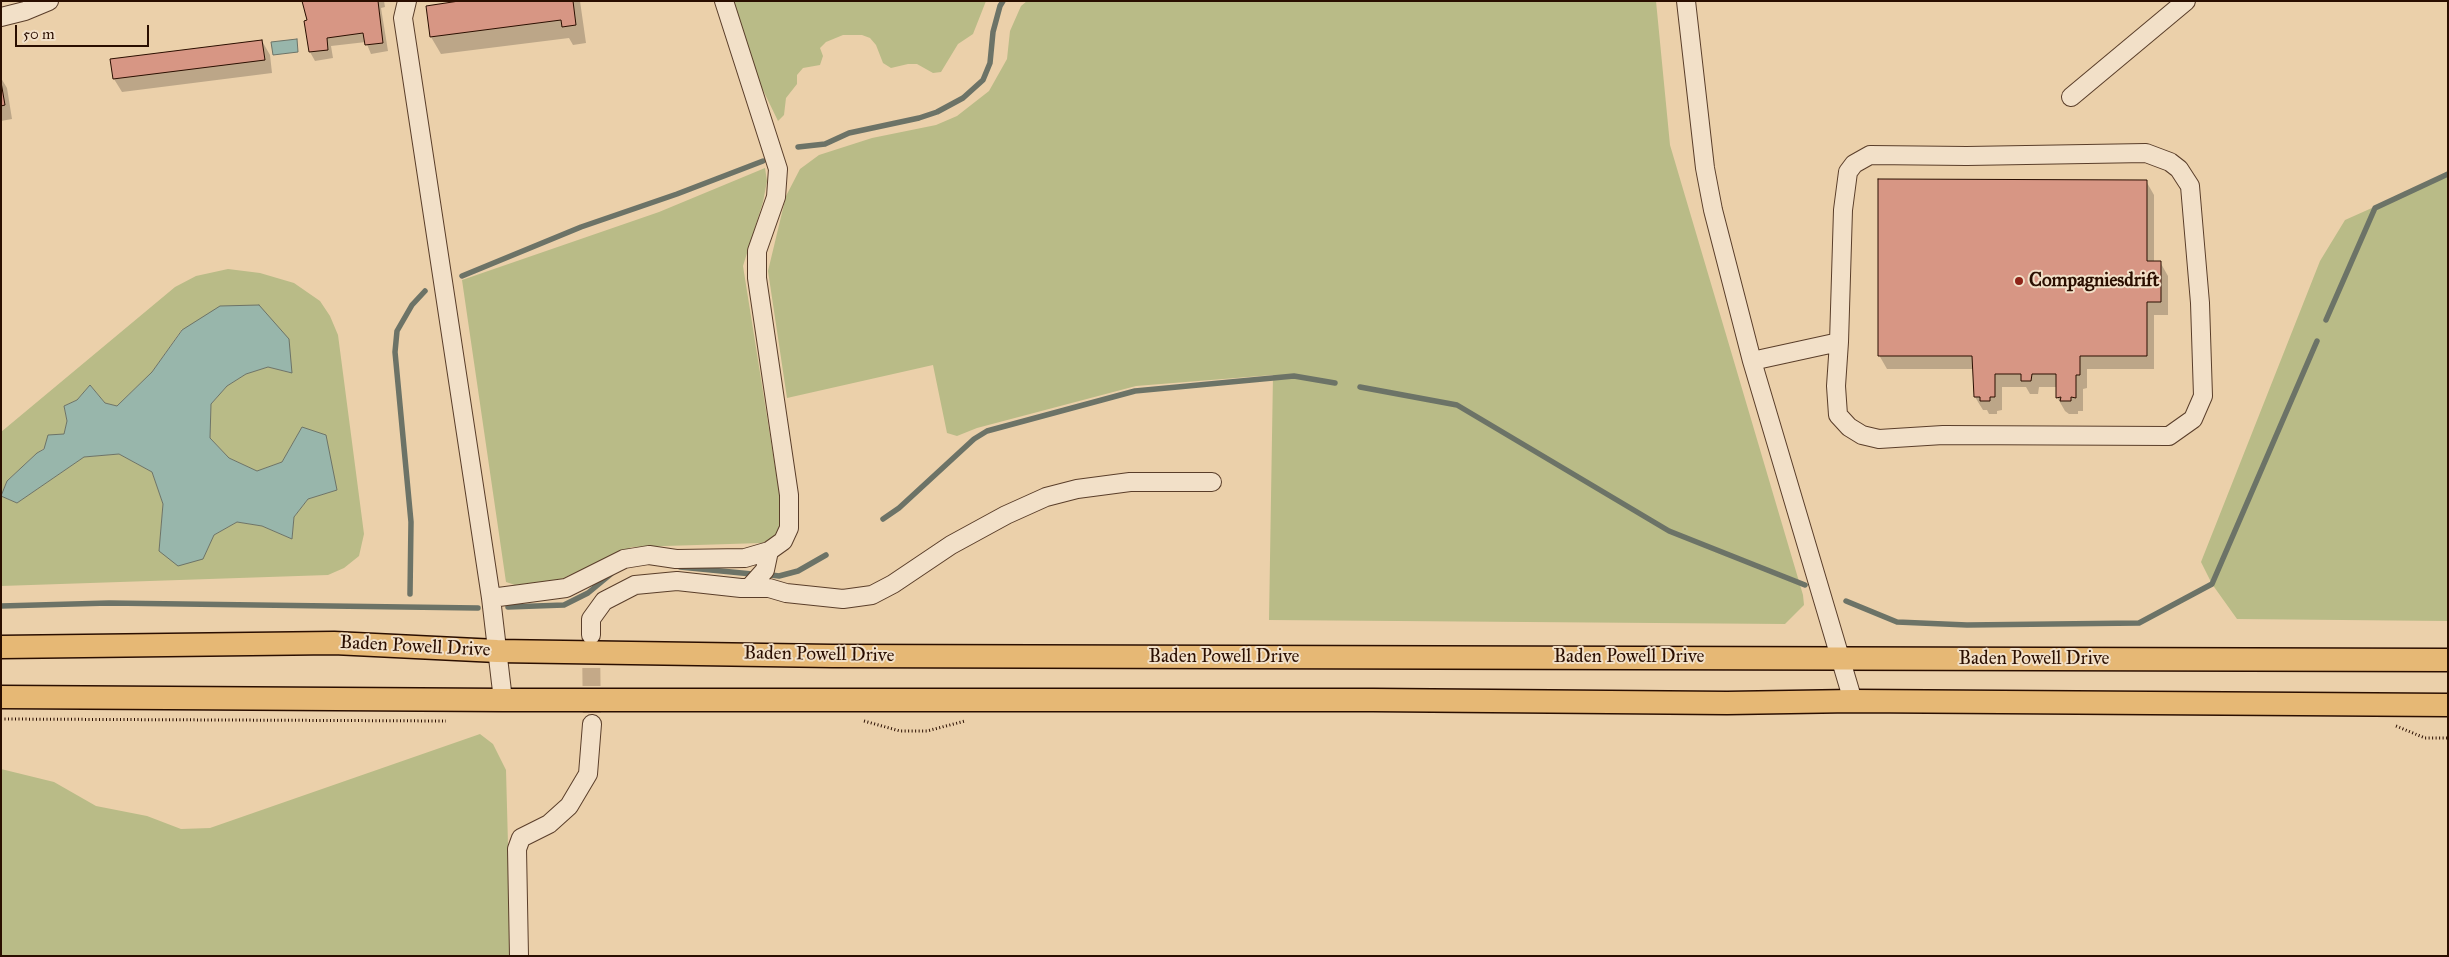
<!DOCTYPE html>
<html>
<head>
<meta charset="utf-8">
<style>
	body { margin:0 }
	#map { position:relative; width:2449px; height:957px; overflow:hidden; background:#ebd0aa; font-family:"IM FELL Great Primer",serif }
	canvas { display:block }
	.frame { position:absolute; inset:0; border:2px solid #2a0e00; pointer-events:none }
	.scale { position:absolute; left:15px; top:25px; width:134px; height:22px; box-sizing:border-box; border:2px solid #2a0e00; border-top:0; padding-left:6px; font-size:15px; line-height:18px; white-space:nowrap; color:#2a0e00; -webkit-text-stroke:4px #f2e0c8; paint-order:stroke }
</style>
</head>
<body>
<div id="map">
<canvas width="2449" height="957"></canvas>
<div class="frame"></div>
<div class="scale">50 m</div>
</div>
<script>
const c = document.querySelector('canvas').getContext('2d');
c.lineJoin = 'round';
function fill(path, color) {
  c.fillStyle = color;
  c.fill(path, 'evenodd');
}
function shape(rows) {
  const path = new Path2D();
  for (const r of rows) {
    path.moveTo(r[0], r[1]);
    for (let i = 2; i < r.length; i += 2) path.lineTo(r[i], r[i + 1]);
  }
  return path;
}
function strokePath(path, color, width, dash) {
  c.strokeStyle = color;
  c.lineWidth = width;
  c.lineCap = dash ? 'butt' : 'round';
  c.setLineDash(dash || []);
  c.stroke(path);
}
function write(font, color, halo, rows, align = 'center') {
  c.font = font + ' "IM FELL Great Primer",serif';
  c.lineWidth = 4;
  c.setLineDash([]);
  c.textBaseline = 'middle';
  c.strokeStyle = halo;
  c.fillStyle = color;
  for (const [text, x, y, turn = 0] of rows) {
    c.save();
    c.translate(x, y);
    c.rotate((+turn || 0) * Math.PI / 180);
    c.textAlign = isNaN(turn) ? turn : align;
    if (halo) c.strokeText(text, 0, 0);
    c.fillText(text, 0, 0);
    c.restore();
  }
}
const green = shape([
	[730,1,986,1,973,34,958,44,941,72,933,73,917,64,908,64,891,68,883,63,876,45,870,38,862,35,843,35,826,42,820,48,823,56,820,65,803,68,797,75,797,84,786,98,784,115,778,121,746,55],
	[1027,1,1656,1,1670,145,1803,595,1804,605,1785,624,1269,620,1273,375,1136,386,977,428,957,436,947,433,933,365,787,398,768,271,786,196,800,169,819,155,872,138,936,125,957,116,989,91,1007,59,1010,31,1021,6],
	[765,168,767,181,763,202,743,266,783,517,777,536,762,543,632,547,559,580,515,585,506,582,462,280,659,212],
	[2448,174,2448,621,2237,619,2212,584,2201,562,2320,261,2345,220],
	[228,269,260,273,294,283,320,301,330,316,338,335,364,534,359,556,344,568,328,575,1,586,1,496,17,503,84,457,119,454,152,472,163,504,159,551,203,558,214,535,237,522,262,526,292,539,294,517,308,499,337,490,302,427,282,462,257,471,229,458,210,438,211,404,227,386,246,374,268,367,291,373,182,329,152,372,117,406,105,403,90,385,77,400,64,406,67,421,64,434,37,453,7,481,1,495,1,432,175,287,196,276],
	[480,734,493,744,506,770,511,956,1,956,1,769,54,782,96,806,147,816,181,829,210,828]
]);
const water = shape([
	[297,39,298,52,273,55,271,42,297,39],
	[259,305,289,339,292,373,268,367,246,374,227,386,211,404,210,438,229,458,257,471,282,462,302,427,326,435,337,490,308,499,294,517,292,539,262,526,237,522,214,535,203,559,178,566,159,551,163,504,152,472,119,454,84,457,17,503,1,496,7,481,37,453,44,449,48,435,64,434,67,421,64,406,77,400,90,385,105,403,117,406,152,372,182,330,220,306,259,305]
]);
const shadow = shape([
	[303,1,384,1,385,7,381,8,388,51,371,54,366,42,331,46,333,58,315,61,310,52,308,21,305,15],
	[468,1,580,1,586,43,573,45,569,38,441,54,431,37],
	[262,41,270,55,272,73,122,92,114,79,112,60],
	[1,78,7,88,12,119,1,121],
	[2146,181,2154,195,2154,262,2160,262,2168,276,2168,315,2154,315,2154,369,2087,369,2087,388,2083,389,2083,411,2078,411,2078,414,2069,414,2065,411,2057,397,2057,387,2039,387,2038,394,2030,394,2026,387,2002,387,2002,410,1997,411,1997,414,1989,414,1987,410,1983,410,1975,397,1974,369,1887,369,1879,355]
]);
const stream = shape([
	[798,147,825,144,849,133,919,118,937,112,963,98,983,80,990,63,993,32,1000,6,1003,1],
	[462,276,581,227,677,194,763,161],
	[2326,320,2375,208,2448,174],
	[1360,387,1457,405,1669,531,1805,585],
	[883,519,899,508,974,439,987,431,1135,391,1294,376,1335,383],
	[680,567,752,574],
	[771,575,779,576,798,571,826,555],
	[410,594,411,522,395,352,397,331,412,305,425,291],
	[1846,601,1897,622,1967,625,2139,623,2212,584,2317,341],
	[1,606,109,603,478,608],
	[508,607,564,605,588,593,611,574]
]);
const building = shape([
	[302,1,378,1,383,43,365,45,363,33,327,38,328,50,309,52,304,21,307,20,302,1],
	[459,1,573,1,576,25,562,27,561,20,430,37,426,6,459,1],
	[262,40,265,60,113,79,110,59,262,40],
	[1,82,5,105,1,106,1,82],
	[1878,179,2147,180,2147,261,2161,261,2161,302,2147,302,2147,356,2080,356,2080,375,2076,375,2076,398,2071,397,2071,401,2060,401,2061,397,2056,398,2056,374,2032,374,2031,381,2021,381,2021,374,1995,374,1995,397,1990,397,1990,401,1980,401,1980,397,1974,397,1972,356,1878,356,1878,179]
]);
const minorTunnel = shape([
	[591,641,592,724]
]);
const path = shape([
	[1,719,446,721],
	[864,721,900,731,927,731,965,721],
	[2396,726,2425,738,2448,738]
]);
const minor = shape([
	[407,1,403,18,491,598,503,700],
	[1686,1,1705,168,1713,210,1752,361,1853,701],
	[1,17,25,11,49,1],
	[2071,97,2186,1],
	[1752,361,1839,342,1836,386,1838,415,1849,427,1862,435,1879,439,1943,435,2169,436,2193,419,2203,396,2200,303,2190,186,2179,169,2170,162,2146,153,1967,156,1870,155,1854,164,1848,172,1843,210,1839,342],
	[749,588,765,570,769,551],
	[491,598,566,588,624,559,649,555,676,559,745,558,769,551,783,541,789,528,789,495,757,278,757,251,776,197,778,169,724,1],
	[591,635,591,619,604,601,635,585,677,581,741,588,769,588,786,593,843,599,872,595,893,584,951,545,1006,515,1046,497,1077,489,1130,482,1212,482],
	[519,956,517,849,521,838,549,824,569,806,588,774,592,724]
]);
const major = shape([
	[1,647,334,643,497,651,832,656,2448,660],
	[1,697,503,700,1373,700,1727,703,1853,701,2448,705]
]);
const markers = [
	[2019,281,5,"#8f2418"]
];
const poiNames = [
	["Compagniesdrift",2029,281]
];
const streetNames = [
	["Baden Powell Drive",415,647,3],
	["Baden Powell Drive",819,655,1],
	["Baden Powell Drive",1224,657],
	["Baden Powell Drive",1629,657],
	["Baden Powell Drive",2034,659]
];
fill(green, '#b9bb87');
fill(water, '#98b6ab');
strokePath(water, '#6c7367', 1);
fill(shadow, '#0003');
strokePath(stream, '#6c7367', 5.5);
fill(building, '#d79684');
strokePath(building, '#2a0e00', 1);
strokePath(minorTunnel, '#c4a988', 18, [18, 9]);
strokePath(minor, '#5a3e2a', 20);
strokePath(major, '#2a0e00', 25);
strokePath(path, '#2a0e00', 3, [1, 2.5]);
strokePath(minor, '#f2e0c8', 18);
strokePath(major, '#e6b875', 22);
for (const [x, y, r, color] of markers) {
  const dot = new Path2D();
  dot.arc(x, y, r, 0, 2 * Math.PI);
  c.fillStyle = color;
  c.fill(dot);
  strokePath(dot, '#f2e0c8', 2);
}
write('bold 19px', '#2a0e00', '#f2e0c8', poiNames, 'left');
write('19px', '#2a0e00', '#f2e0c8', streetNames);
</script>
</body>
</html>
